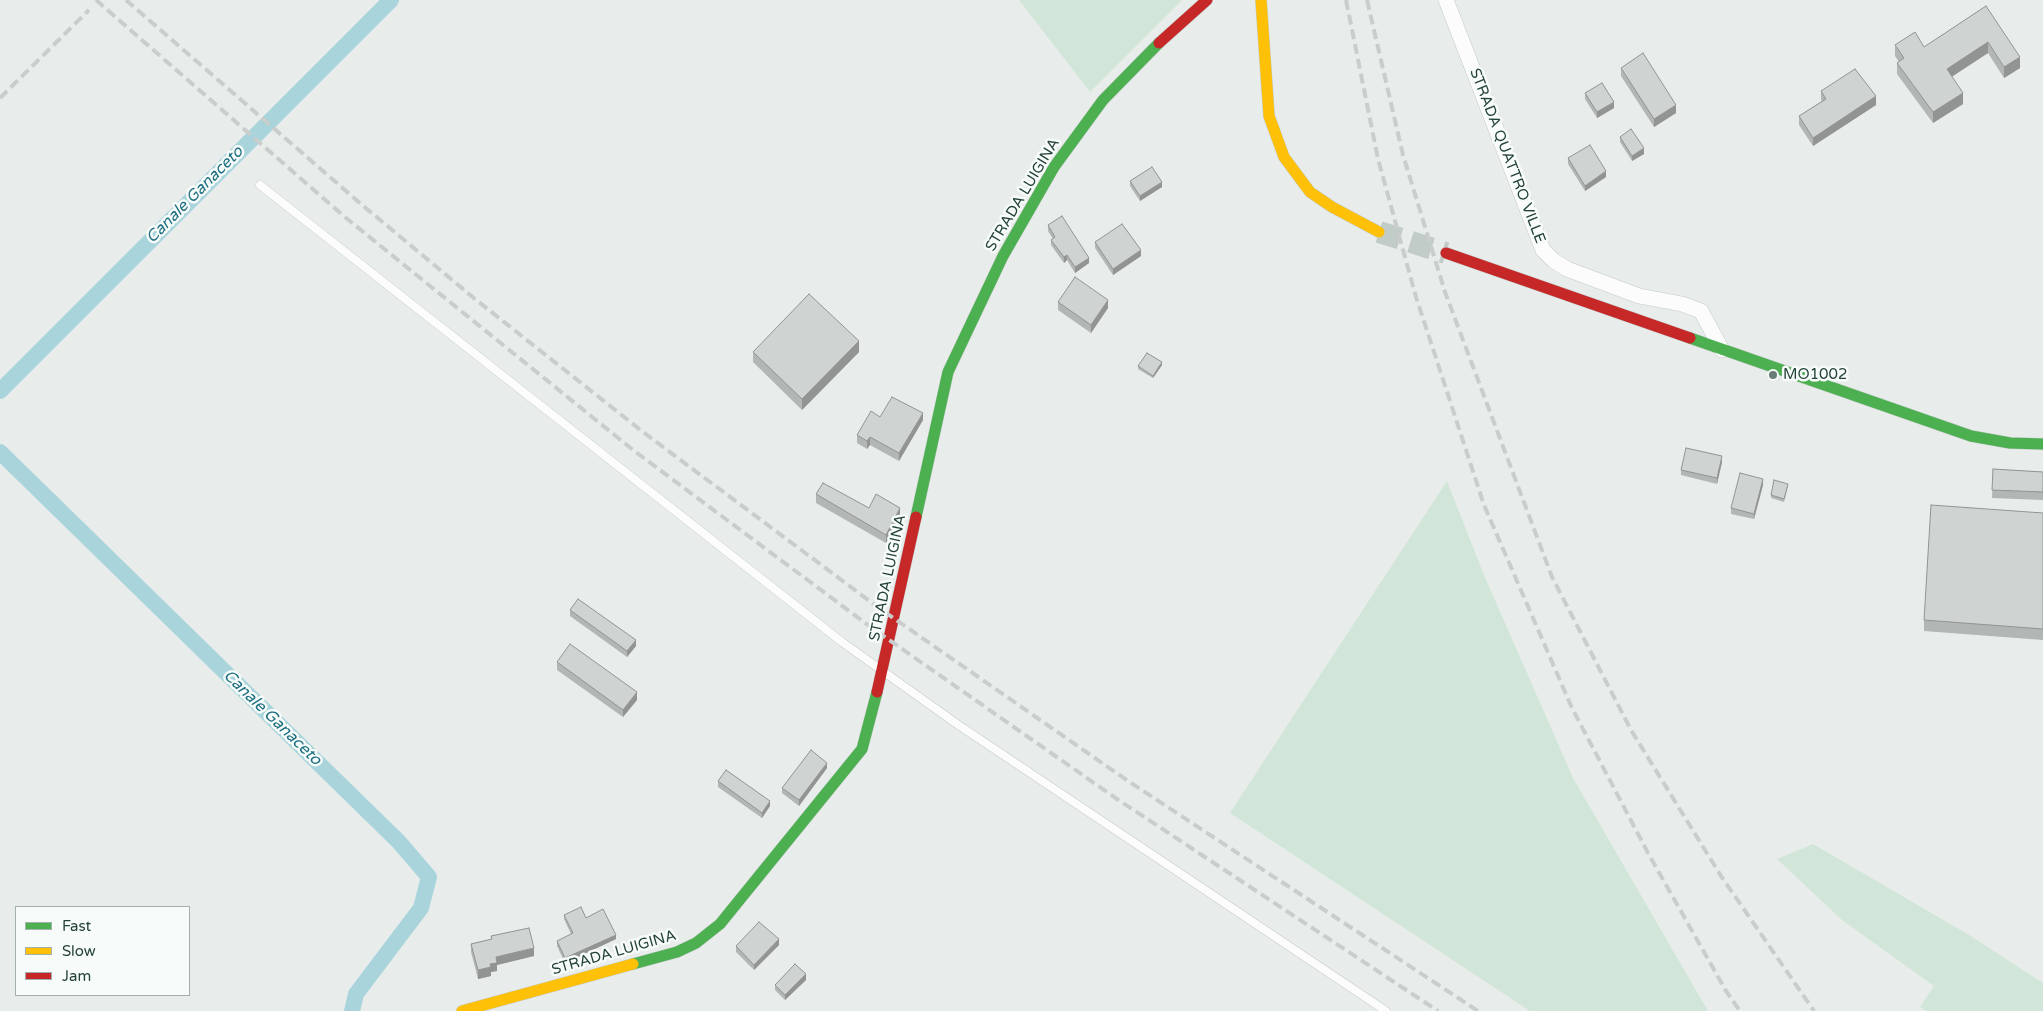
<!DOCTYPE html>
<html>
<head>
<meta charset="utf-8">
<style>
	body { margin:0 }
	#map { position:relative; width:2043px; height:1011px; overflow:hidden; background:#e8edeb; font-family:"Varela Round",sans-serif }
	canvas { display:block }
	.legend { position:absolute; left:15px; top:906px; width:175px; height:90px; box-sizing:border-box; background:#f7fbf9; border:1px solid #a3b1ad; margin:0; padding:6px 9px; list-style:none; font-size:15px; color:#24423a }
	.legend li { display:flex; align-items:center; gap:10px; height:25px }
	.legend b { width:25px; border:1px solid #a3b1ad }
</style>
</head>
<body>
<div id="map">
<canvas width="2043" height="1011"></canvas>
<ul class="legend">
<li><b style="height:6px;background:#4caf50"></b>Fast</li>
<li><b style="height:6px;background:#ffc107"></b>Slow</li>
<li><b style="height:6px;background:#c62828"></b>Jam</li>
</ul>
</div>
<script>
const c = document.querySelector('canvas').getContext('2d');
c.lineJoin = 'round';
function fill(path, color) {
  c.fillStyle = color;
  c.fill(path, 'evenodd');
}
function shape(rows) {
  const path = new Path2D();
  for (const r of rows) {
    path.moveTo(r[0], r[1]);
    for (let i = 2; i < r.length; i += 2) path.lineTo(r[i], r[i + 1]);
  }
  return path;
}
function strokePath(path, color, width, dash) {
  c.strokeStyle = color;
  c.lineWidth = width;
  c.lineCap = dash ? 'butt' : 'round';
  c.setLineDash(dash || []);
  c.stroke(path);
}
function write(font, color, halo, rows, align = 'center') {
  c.font = font + ' "Varela Round",sans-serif';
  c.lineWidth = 5;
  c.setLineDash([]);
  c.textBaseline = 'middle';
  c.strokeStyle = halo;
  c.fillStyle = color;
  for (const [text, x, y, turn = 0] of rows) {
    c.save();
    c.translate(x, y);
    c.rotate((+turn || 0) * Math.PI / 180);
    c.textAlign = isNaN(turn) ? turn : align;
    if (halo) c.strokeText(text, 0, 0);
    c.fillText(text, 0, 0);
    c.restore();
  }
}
const green = shape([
	[1019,0,1182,0,1090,92],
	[1447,481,1484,575,1573,778,1708,1011,1530,1011,1230,813],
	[1813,844,1969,935,2043,983,2043,1011,1926,1011,1920,1007,1934,986,1842,920,1777,859]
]);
const canal = shape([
	[0,391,391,0],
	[0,452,399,842,429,877,421,908,356,994,352,1011]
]);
const secondaryTunnel = shape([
	[1379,232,1446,253]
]);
const lane = shape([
	[260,185,842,642,957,724,1386,1011]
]);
const street = shape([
	[1446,0,1543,250,1554,261,1567,269,1639,296,1682,304,1701,311,1722,350]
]);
const fast = shape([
	[1690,338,1971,436,2010,443,2043,444],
	[916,517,948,372,1003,256,1054,167,1103,100,1159,43],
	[633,964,677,952,696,943,720,924,862,749,877,692]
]);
const slow = shape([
	[1261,0,1269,116,1284,157,1310,192,1332,207,1379,232],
	[462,1011,633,964]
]);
const jam = shape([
	[1159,43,1207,0],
	[1446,253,1690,338],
	[877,692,916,517]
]);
const rail = shape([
	[96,0,346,218,633,450,872,628,1117,799,1438,1011],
	[126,0,361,204,475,299,643,432,879,608,1128,781,1478,1011],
	[1346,0,1378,159,1416,297,1484,505,1572,708,1648,853,1726,991,1740,1011],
	[1367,0,1403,155,1445,292,1552,577,1631,730,1721,876,1814,1011],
	[0,98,89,10]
]);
const wall = shape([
	[1986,6,2020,68,2004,78,1988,53,1952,76,1963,104,1933,123,1897,74,1897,63,1899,62,1895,56,1895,45,1924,47],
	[1621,68,1676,113,1654,127,1621,76],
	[1821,91,1876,105,1813,146,1799,125,1799,116,1822,101,1821,100],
	[1585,93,1614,108,1597,118,1585,99],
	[1620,137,1644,154,1632,161,1620,142],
	[1568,158,1606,177,1585,191,1568,164],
	[1130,181,1162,187,1140,201,1130,186],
	[1048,225,1089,263,1075,273,1067,260,1064,263,1051,245,1051,240,1053,239,1048,231],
	[1095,242,1141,256,1113,275,1095,248],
	[1058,302,1108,308,1091,333,1058,310],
	[753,352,859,352,802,410,753,362],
	[1162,365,1153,378,1138,369,1138,366],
	[880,417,923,420,899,461,870,445,867,449,857,443,857,435],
	[1722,462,1717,484,1681,475,1681,470],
	[1993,469,2043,472,2043,500,1992,498],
	[1763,485,1754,519,1731,514,1731,508],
	[1788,486,1784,502,1771,498,1771,495],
	[816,494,869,508,900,516,886,543,816,503],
	[2043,513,2043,640,1924,631,1924,620],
	[570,610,636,646,627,657,570,616],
	[557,662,637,700,623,717,557,670],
	[827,768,799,806,782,793,782,788],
	[718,781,770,806,762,818,718,787],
	[564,915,586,918,616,939,565,963,557,946,557,941,571,934,564,919],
	[491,936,534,956,497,965,497,971,491,972,491,976,478,979,471,952,471,944,491,939],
	[779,945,754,970,736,952,736,946],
	[806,980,785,1000,775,990,775,985]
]);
const shadedWall = shape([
	[1988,42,1988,53,1947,80,1947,69],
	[2020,57,2020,68,2004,78,2004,67],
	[1963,93,1963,104,1933,123,1933,112],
	[1876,96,1876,105,1813,146,1813,138],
	[1614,102,1614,108,1597,118,1597,112],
	[1676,105,1676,113,1654,127,1654,119],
	[1644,148,1644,154,1632,161,1632,156],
	[1606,171,1606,177,1585,191,1585,186],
	[1162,182,1162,187,1140,201,1140,196],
	[1141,250,1141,256,1113,275,1113,269],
	[1067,255,1067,260,1064,263,1064,257],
	[1089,258,1089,263,1075,273,1075,267],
	[1108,300,1108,308,1091,333,1091,325],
	[859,341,859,352,802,410,802,399],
	[1162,362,1162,365,1153,378,1153,376],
	[923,413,923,420,899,461,899,453],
	[870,437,870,445,867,449,867,441],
	[1722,456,1722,462,1717,484,1717,478],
	[1763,479,1763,485,1754,519,1754,514],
	[900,508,900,516,886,543,886,535],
	[636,640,636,646,627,657,627,651],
	[637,692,637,700,623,717,623,710],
	[827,763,827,768,799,806,799,800],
	[770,801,770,806,762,818,762,813],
	[616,935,616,939,565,963,565,958],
	[779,939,779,945,754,970,754,965],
	[534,948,534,956,497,965,497,971,491,972,491,976,478,979,478,970,490,964,496,957],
	[806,974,806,980,785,1000,785,995]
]);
const building = shape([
	[1986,6,2020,57,2004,67,1988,42,1947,69,1963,93,1933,112,1897,63,1904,58,1895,45,1915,32,1924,47,1986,6],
	[1643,53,1676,105,1654,119,1621,68,1643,53],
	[1855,69,1876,96,1813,138,1799,116,1826,99,1821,91,1855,69],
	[1602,83,1614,102,1597,112,1585,93,1602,83],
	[1631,129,1644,148,1632,156,1620,137,1631,129],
	[1590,145,1606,171,1585,186,1568,158,1590,145],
	[1152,167,1162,182,1140,196,1130,181,1152,167],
	[1062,216,1089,258,1075,267,1067,255,1064,257,1051,240,1055,237,1048,225,1062,216],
	[1122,224,1141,250,1113,269,1095,242,1122,224],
	[1075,277,1108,300,1091,325,1058,302,1075,277],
	[809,294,859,341,802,399,753,352,809,294],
	[1147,353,1162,362,1153,376,1138,366,1147,353],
	[892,397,923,413,899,453,870,437,867,441,857,435,871,411,880,417,892,397],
	[1686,448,1722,456,1717,478,1681,470,1686,448],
	[1993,469,2043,472,2043,492,1992,490,1993,469],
	[1740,473,1763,479,1754,514,1731,508,1740,473],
	[1774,480,1788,484,1784,499,1771,495,1774,480],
	[823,483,869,508,876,494,900,508,886,535,816,494,823,483],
	[1931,505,2043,513,2043,629,1924,620,1931,505],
	[578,599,636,640,627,651,570,610,578,599],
	[570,644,637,692,623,710,557,662,570,644],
	[811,750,827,763,799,800,782,788,811,750],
	[726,770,770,801,762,813,718,781,726,770],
	[581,907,586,918,603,909,616,935,565,958,557,941,573,933,564,915,581,907],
	[759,922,779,939,754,965,736,946,759,922],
	[529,928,534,948,496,957,497,963,490,964,491,967,478,970,471,944,492,939,491,936,529,928],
	[795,964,806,974,785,995,775,985,795,964]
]);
const markers = [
	[1773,375,5,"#697e78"]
];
const streetNames = [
	["STRADA QUATTRO VILLE",1507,156,69],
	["STRADA LUIGINA",1023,195,-59],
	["STRADA LUIGINA",888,578,-78],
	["STRADA LUIGINA",614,953,-16]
];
const poiNames = [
	["MO1002",1783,375]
];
const waterNames = [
	["Canale Ganaceto",195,195,-45],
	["Canale Ganaceto",272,718,44]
];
fill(green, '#d1e6d8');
strokePath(canal, '#a9d4db', 16);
strokePath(secondaryTunnel, '#c1cbc8', 22, [22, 11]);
strokePath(lane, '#c5cac8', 9);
strokePath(street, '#c5cac8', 16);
strokePath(fast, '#c3cbc8', 12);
strokePath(slow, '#c3cbc8', 12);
strokePath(jam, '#c3cbc8', 12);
strokePath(lane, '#fcfcfc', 8);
strokePath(street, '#fcfcfc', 15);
strokePath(fast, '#4caf50', 11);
strokePath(slow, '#ffc107', 11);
strokePath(jam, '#c62828', 11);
strokePath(rail, '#c9cdcc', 4, [10, 5]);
fill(wall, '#b2b6b5');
fill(shadedWall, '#919493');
fill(building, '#cfd4d2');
strokePath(building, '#919493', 1);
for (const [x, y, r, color] of markers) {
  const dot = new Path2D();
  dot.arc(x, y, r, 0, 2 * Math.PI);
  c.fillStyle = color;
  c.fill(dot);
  strokePath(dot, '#f7fbf9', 2);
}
write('15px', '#24423a', '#f7fbf9', streetNames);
write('15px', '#24423a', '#f7fbf9', poiNames, 'left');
write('italic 16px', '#1c6f80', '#f7fbf9', waterNames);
</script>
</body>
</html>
